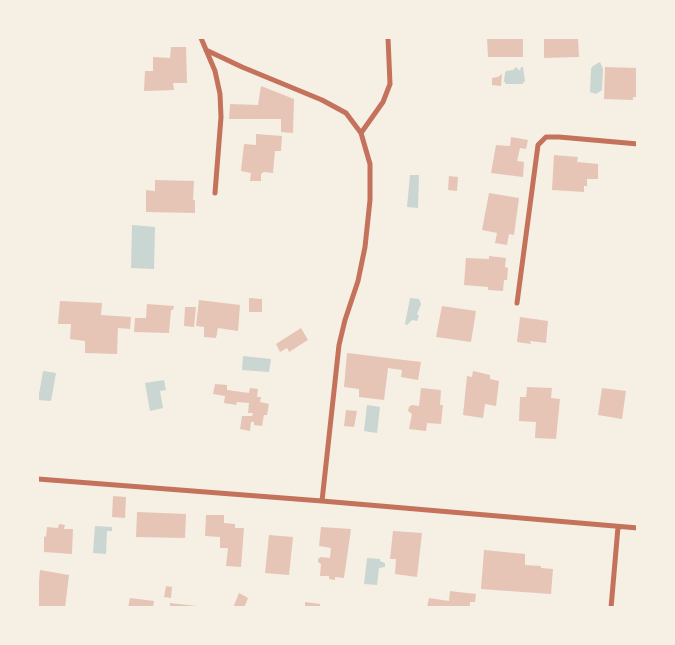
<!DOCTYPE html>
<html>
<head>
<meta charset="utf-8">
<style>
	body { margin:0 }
	#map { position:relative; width:675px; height:645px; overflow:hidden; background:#f6efe4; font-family:"Exo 2",sans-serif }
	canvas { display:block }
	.frame { position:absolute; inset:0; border:39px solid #f6efe4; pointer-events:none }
</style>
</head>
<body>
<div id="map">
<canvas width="675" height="645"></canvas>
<div class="frame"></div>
</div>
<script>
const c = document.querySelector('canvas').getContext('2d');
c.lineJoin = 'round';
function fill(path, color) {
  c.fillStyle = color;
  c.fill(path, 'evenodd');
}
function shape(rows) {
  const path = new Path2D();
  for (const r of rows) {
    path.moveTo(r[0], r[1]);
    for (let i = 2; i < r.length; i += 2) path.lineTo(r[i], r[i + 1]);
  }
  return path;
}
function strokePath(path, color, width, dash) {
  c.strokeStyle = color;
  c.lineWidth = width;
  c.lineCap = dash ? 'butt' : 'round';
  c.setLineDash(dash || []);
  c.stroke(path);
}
const water = shape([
	[600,62,603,69,602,90,596,94,590,92,591,69,593,66],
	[516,67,520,71,521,67,523,67,525,81,522,84,506,84,504,81,505,73,506,71,513,70],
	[410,175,419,175,418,208,407,207],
	[132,225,155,227,154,269,131,268],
	[410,298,419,299,421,304,417,314,419,316,417,321,412,320,407,325,405,324],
	[243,356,271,359,269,372,242,370],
	[43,371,56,373,51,401,38,400],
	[164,380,166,390,160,391,163,408,150,411,145,383],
	[367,405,380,407,377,433,364,431],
	[95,526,112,527,112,531,107,531,106,554,93,553],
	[367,558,380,559,380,561,385,563,385,567,379,568,377,585,364,584]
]);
const building = shape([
	[487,38,523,38,523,57,488,57],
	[544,38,578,38,579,57,544,58],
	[171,47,186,47,187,83,173,83,174,90,144,91,145,71,153,71,153,57,170,58],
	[605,67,638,68,638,97,633,97,633,100,604,99],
	[502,74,501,86,492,85,492,78,498,77],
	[261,86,294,99,293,133,281,132,281,119,229,119,230,104,258,105],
	[256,134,282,136,281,151,275,151,273,173,264,172,261,174,261,181,250,181,251,173,241,171,244,144,256,145],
	[511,137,528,140,526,149,520,148,517,161,524,162,523,177,491,173,496,145,510,146],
	[554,155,578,157,577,162,598,164,598,179,587,179,587,186,584,186,584,192,552,190],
	[449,176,458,177,457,191,448,190],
	[155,180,194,181,193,200,195,200,195,213,146,212,146,190,155,191],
	[489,193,519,198,514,235,509,234,507,245,495,243,497,233,482,230],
	[489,256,506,258,505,267,508,268,507,280,504,280,503,291,488,290,488,287,464,285,466,258,489,259],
	[249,298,262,299,262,312,249,312],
	[199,300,240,305,238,331,218,328,216,338,204,337,204,327,196,326],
	[60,301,102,303,101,315,131,317,130,329,118,328,117,354,85,353,85,341,70,339,71,324,58,324],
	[147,304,174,306,173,310,171,310,169,333,134,332,135,318,146,318],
	[442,306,476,311,471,342,436,337],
	[185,307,196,307,194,327,184,326],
	[520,317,548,321,546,343,530,341,531,344,517,342],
	[301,328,308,340,289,352,287,348,280,352,276,344],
	[347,353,421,362,418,380,401,377,402,370,388,368,384,400,359,397,359,389,344,387],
	[473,371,490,375,490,379,499,381,496,406,485,404,483,418,463,415,467,376,472,377],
	[215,384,227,385,227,390,249,393,250,388,258,389,257,397,261,397,260,402,269,404,267,415,264,415,262,426,254,425,254,422,251,422,250,431,240,429,242,416,252,416,253,413,248,413,249,403,237,402,236,405,224,403,225,396,213,394],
	[527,387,552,388,551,398,560,399,556,439,535,438,536,422,519,421,520,397,526,397],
	[421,388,441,390,440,405,443,405,441,424,427,423,426,431,409,429,412,414,408,411,409,407,412,405,419,406],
	[602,388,626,391,622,419,598,415],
	[346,410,357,411,354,427,344,426],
	[113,496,126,497,125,518,112,517],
	[137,512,186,514,185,538,136,537],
	[206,515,224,515,224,523,235,524,235,528,244,528,241,567,226,566,228,548,220,548,220,537,205,536],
	[59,524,65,525,64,529,73,529,72,554,44,552,44,536,46,537,47,527,58,528],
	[321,527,351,529,344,578,335,577,335,580,329,579,329,576,320,576,321,564,318,562,318,559,321,557,330,558,331,548,319,546],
	[393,531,422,533,417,577,395,574,396,559,390,559],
	[269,535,293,537,289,575,265,573],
	[484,550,525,554,525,565,541,566,541,568,553,569,551,594,481,589],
	[40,570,69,575,65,608,38,608,38,590],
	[166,586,172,587,171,598,164,597],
	[450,591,476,594,475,602,470,602,470,608,427,607,429,598,449,601],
	[239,593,248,598,244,608,233,608],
	[130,598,154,601,153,608,128,608],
	[305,602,320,604,320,608,305,608],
	[170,603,197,606,197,608,170,608]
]);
const minor = shape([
	[201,38,215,71,220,94,221,117,215,193],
	[206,50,242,67,322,100,346,113,361,133,370,164,370,200,365,247,358,281,345,320,339,345,322,501],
	[361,133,383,102,390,84,388,38],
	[517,303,538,145,546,137,559,137,638,144],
	[38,479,322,501,638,528],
	[611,608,618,527]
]);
fill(water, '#c9d6d2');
fill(building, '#e6c5b7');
strokePath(minor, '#c5725c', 5);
</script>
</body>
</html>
